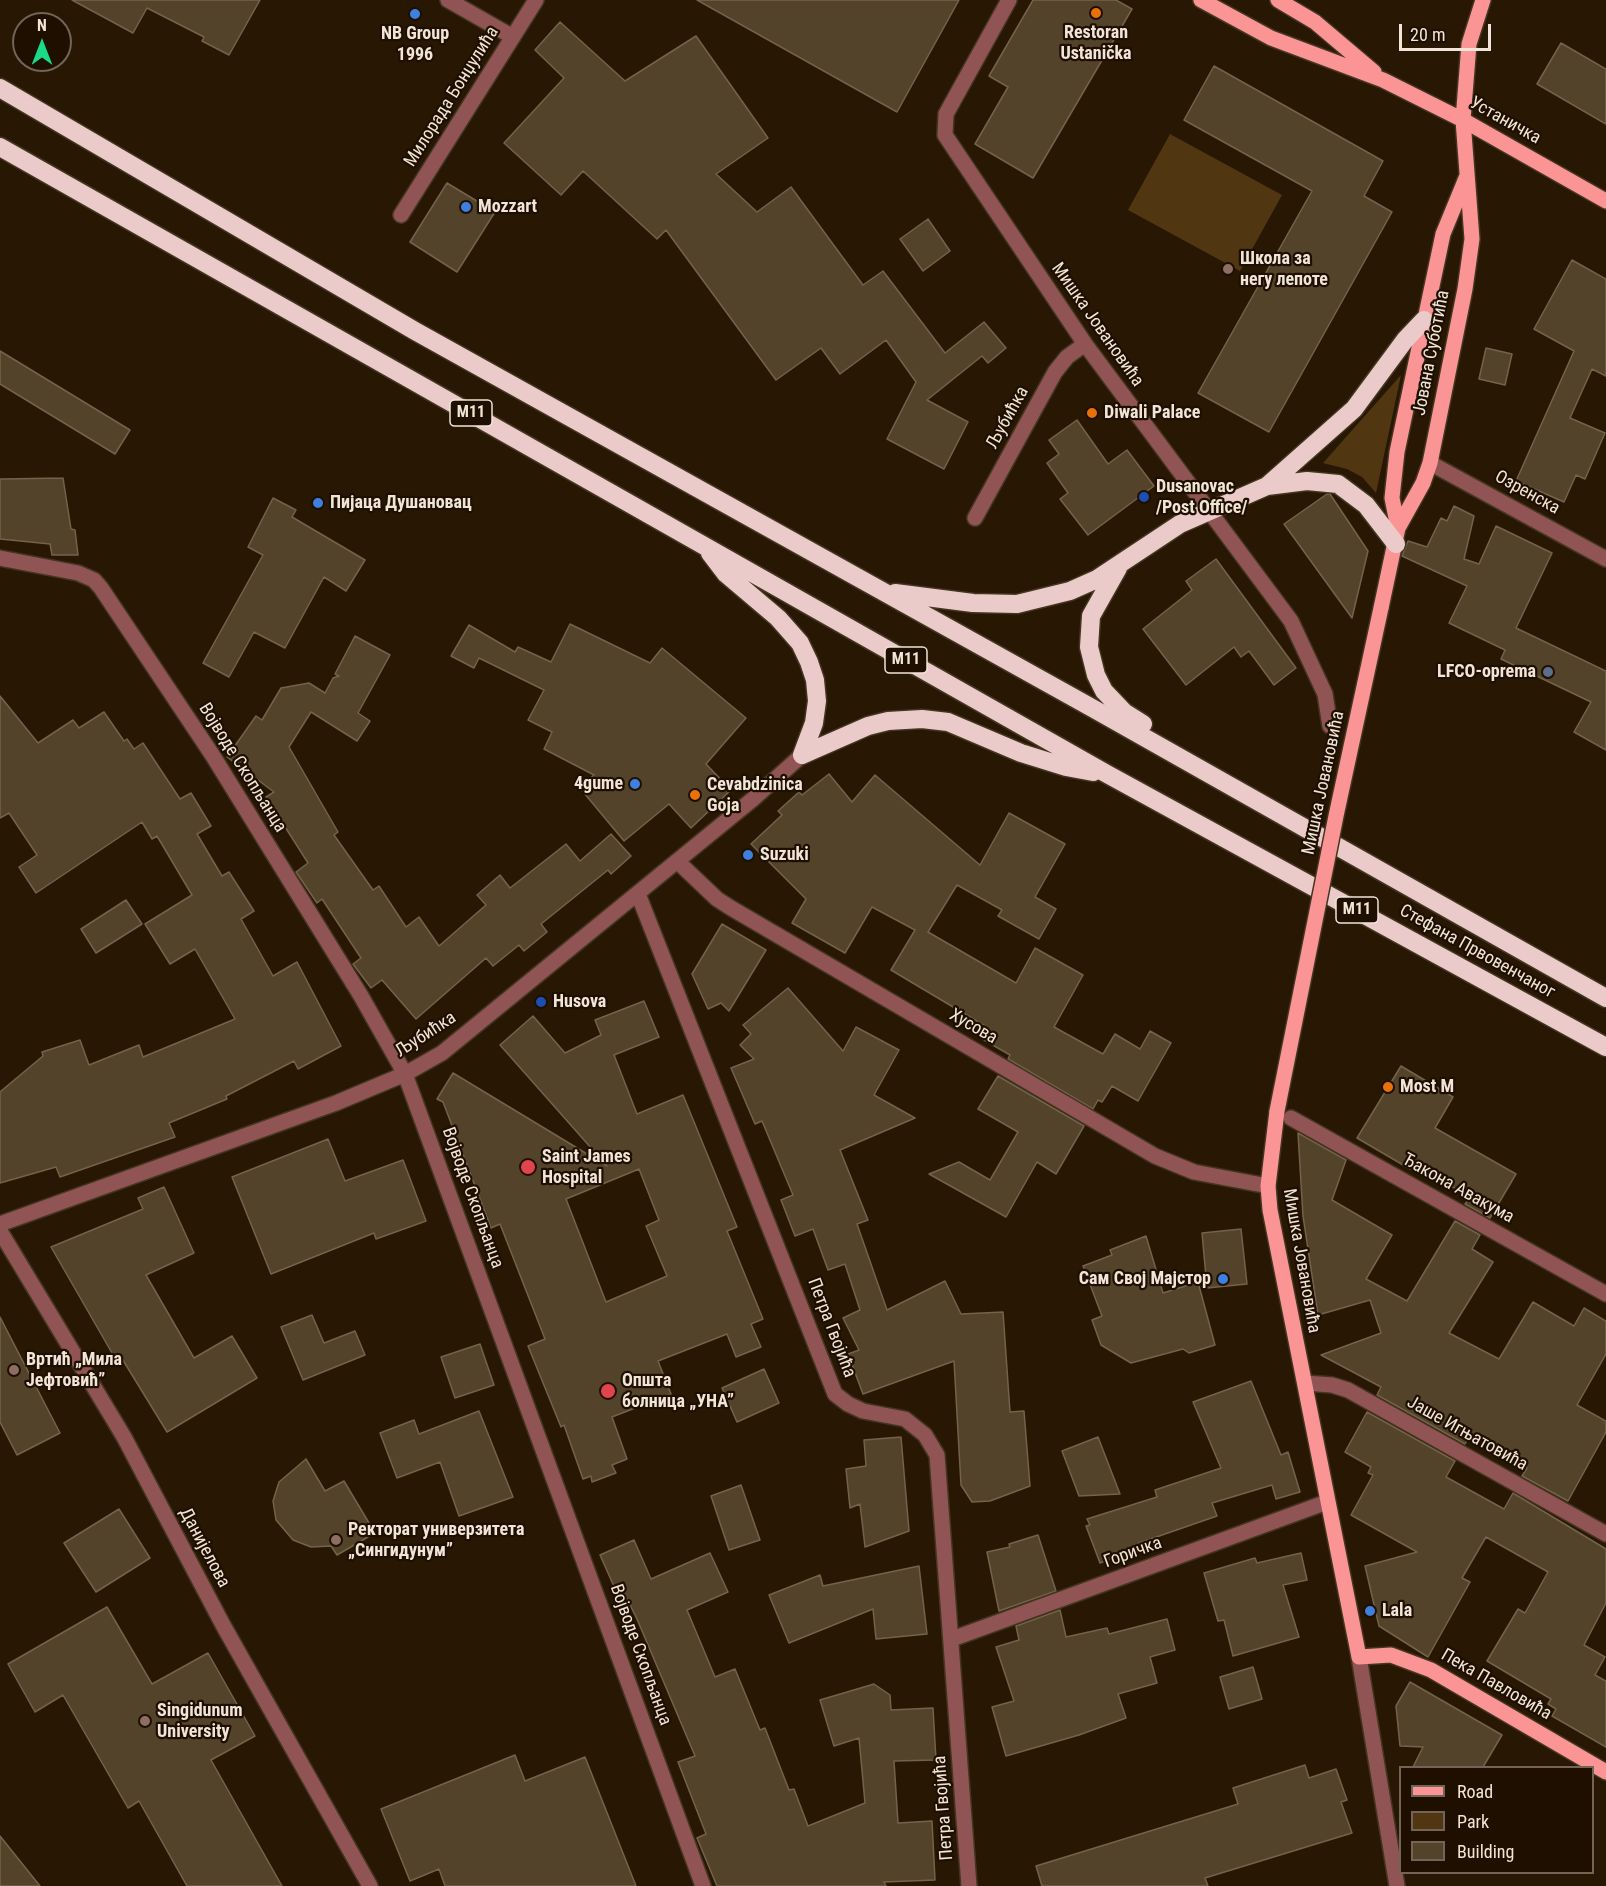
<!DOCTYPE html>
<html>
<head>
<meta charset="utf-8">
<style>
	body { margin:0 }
	#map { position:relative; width:1606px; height:1886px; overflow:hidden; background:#281803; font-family:"Roboto Condensed",sans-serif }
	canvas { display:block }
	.legend { position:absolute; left:1399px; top:1766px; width:195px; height:108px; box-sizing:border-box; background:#1e0f00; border:2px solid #726556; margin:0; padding:8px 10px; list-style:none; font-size:18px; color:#f0e5d8 }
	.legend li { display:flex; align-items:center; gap:12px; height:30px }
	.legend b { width:30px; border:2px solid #726556 }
	.north { position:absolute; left:12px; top:12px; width:60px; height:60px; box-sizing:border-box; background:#1e0f00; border:2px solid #726556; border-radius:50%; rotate:0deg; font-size:16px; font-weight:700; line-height:24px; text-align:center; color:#f0e5d8 }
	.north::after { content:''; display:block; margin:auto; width:21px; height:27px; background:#1ad988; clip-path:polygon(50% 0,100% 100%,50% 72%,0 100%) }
	.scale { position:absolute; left:1399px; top:24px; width:92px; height:27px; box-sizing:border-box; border:3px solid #f0e5d8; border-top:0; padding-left:8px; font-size:18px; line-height:21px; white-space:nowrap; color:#f0e5d8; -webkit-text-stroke:4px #1e0f00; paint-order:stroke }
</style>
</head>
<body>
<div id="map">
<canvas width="1606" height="1886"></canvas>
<ul class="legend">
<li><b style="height:8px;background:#fa9495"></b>Road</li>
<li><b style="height:16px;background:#503611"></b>Park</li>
<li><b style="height:16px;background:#54432b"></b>Building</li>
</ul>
<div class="north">N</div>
<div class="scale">20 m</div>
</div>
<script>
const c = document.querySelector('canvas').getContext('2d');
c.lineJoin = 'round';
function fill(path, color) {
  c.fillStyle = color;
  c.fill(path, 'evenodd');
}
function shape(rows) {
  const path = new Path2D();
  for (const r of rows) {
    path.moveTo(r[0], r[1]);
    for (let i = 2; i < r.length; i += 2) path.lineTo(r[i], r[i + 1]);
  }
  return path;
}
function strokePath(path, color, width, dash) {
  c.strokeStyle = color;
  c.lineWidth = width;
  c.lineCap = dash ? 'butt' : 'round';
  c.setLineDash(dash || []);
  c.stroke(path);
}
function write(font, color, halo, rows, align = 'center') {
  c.font = font + ' "Roboto Condensed",sans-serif';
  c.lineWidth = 4.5;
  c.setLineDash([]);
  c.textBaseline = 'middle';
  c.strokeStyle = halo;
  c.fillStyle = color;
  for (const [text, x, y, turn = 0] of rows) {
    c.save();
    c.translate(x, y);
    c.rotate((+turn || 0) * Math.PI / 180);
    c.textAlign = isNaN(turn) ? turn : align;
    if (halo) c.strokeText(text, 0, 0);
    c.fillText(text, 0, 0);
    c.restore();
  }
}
const green = shape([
	[1170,134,1282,195,1240,271,1128,210],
	[1401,375,1376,493,1362,477,1347,469,1323,463]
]);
const building = shape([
	[72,0,260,0,229,55,202,41,204,37,147,8,133,33,72,0],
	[697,0,959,0,897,112,697,0],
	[1033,0,1116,0,1132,9,1033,178,975,144,1008,87,989,76,1033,0],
	[560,22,625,81,696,36,768,138,716,174,757,212,791,187,863,285,883,271,945,353,984,322,1006,348,988,363,982,356,927,400,968,422,944,469,887,439,916,382,886,340,840,374,821,348,776,380,666,230,657,239,583,171,561,195,504,143,564,78,535,50,560,22],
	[1561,43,1606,69,1606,124,1537,84,1561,43],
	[1214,66,1383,161,1364,196,1392,212,1269,432,1198,393,1312,191,1184,120,1214,66],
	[447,183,495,212,457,272,410,242,447,183],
	[928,219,950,251,923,271,900,239,928,219],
	[1572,260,1606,279,1606,376,1592,369,1570,418,1605,433,1585,479,1576,475,1564,502,1516,481,1574,351,1534,329,1572,260],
	[1486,348,1512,354,1505,385,1479,379,1486,348],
	[0,351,130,430,115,454,0,384,0,351],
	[1077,420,1108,464,1127,450,1154,486,1088,535,1060,499,1068,493,1047,463,1059,454,1049,440,1077,420],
	[63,478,71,529,75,530,78,555,52,555,50,544,0,539,0,479,63,478],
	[1327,494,1330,494,1368,551,1352,618,1284,524,1327,494],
	[273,498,296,510,292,517,365,560,346,591,324,577,285,648,254,632,229,677,203,663,263,555,248,547,273,498],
	[1454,506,1474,516,1464,559,1479,564,1496,526,1552,553,1516,628,1606,671,1606,750,1574,732,1591,702,1501,659,1505,650,1449,623,1467,586,1402,556,1408,541,1427,547,1441,518,1447,521,1454,506],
	[1216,559,1296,668,1274,685,1249,651,1241,657,1234,647,1186,685,1143,629,1192,590,1186,581,1216,559],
	[570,624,650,663,662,648,746,718,706,764,731,790,691,828,669,804,624,841,579,787,594,775,544,749,552,732,528,720,544,690,479,658,474,668,451,656,469,625,515,652,518,647,551,662,570,624],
	[355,636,390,655,358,713,370,721,357,741,311,712,289,747,338,832,334,835,373,890,379,886,406,927,419,917,439,946,486,905,477,895,500,875,510,888,566,844,580,861,611,834,631,856,611,874,608,870,541,924,547,932,524,951,519,945,493,966,486,958,416,1019,382,980,371,988,353,964,361,958,322,899,317,903,296,872,308,863,266,797,274,792,227,757,256,716,262,720,281,688,309,683,325,693,333,678,339,676,335,674,355,636],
	[0,696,38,743,73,720,79,728,104,712,124,741,127,739,134,749,143,743,180,799,191,793,211,826,197,834,222,876,229,872,254,911,241,919,273,976,297,962,341,1046,298,1069,294,1061,226,1096,227,1099,169,1123,175,1137,60,1177,56,1167,0,1183,0,1092,43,1056,42,1052,80,1040,89,1065,139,1045,143,1057,235,1019,195,949,170,964,145,924,192,895,157,836,152,839,142,822,36,893,19,867,37,855,9,813,0,818,0,696],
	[829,774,852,802,875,775,980,865,1009,813,1065,844,1035,897,1056,909,1039,939,998,916,1002,910,957,885,928,932,1016,983,1035,948,1083,975,1054,1027,1103,1054,1115,1034,1140,1049,1150,1031,1171,1043,1138,1101,1112,1086,1102,1102,1098,1100,1093,1109,1008,1059,1010,1055,984,1040,990,1029,891,970,915,930,872,907,845,953,792,923,806,899,751,844,782,815,778,811,799,792,802,795,829,774],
	[126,900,142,924,96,953,81,929,126,900],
	[722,924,766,950,729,1011,721,1003,708,1009,692,974,722,924],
	[788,988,843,1051,856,1027,899,1050,874,1095,915,1118,840,1150,868,1220,857,1224,887,1310,945,1281,961,1314,1003,1312,1010,1412,1024,1411,1030,1486,990,1501,972,1502,961,1485,954,1361,863,1394,848,1354,859,1350,843,1318,860,1310,845,1264,828,1270,813,1229,795,1236,781,1200,793,1195,762,1121,755,1124,731,1068,754,1059,740,1045,751,1034,743,1025,788,988],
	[644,1001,659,1037,614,1055,637,1114,683,1095,737,1227,727,1231,763,1319,751,1324,761,1347,736,1357,727,1334,658,1361,671,1394,612,1417,627,1459,612,1465,616,1473,592,1482,591,1476,583,1479,564,1425,561,1427,528,1346,545,1339,500,1224,491,1228,443,1102,437,1099,453,1073,607,1166,500,1045,533,1016,565,1053,601,1035,595,1020,644,1001],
	[639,1169,659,1220,646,1226,667,1276,606,1302,566,1199,639,1169],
	[1401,1066,1453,1097,1435,1128,1516,1174,1490,1218,1465,1204,1470,1197,1413,1164,1410,1169,1357,1138,1401,1066],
	[998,1076,1084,1126,1056,1174,1037,1162,1006,1217,929,1174,959,1162,990,1180,1018,1132,978,1109,998,1076],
	[1298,1133,1346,1160,1332,1200,1392,1235,1366,1279,1407,1301,1455,1221,1480,1235,1472,1249,1493,1262,1449,1333,1499,1359,1533,1302,1574,1326,1584,1308,1606,1321,1606,1354,1577,1405,1606,1421,1606,1432,1568,1501,1522,1476,1527,1468,1469,1437,1465,1444,1377,1395,1381,1387,1321,1355,1381,1333,1370,1300,1318,1315,1303,1216,1298,1133],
	[328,1139,345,1181,403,1160,426,1221,376,1239,374,1233,271,1274,232,1177,328,1139],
	[164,1187,194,1253,146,1275,194,1358,232,1336,257,1378,167,1432,121,1357,116,1360,51,1247,143,1209,138,1198,164,1187],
	[1241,1229,1247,1284,1207,1288,1202,1233,1241,1229],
	[1146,1236,1163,1293,1198,1282,1215,1345,1189,1353,1183,1349,1131,1363,1101,1345,1092,1320,1102,1316,1083,1266,1112,1255,1110,1250,1146,1236],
	[312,1315,324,1343,355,1331,365,1355,303,1380,281,1327,312,1315],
	[0,1317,60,1433,17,1455,0,1422,0,1317],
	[480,1344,494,1385,455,1398,441,1357,480,1344],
	[764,1369,779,1403,737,1422,722,1388,764,1369],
	[1251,1381,1281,1455,1288,1452,1300,1492,1276,1499,1272,1485,1212,1503,1217,1516,1139,1543,1141,1548,1100,1563,1086,1526,1090,1525,1087,1519,1157,1497,1155,1490,1221,1468,1193,1402,1251,1381],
	[479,1411,513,1497,459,1516,440,1462,397,1478,380,1433,414,1420,419,1434,479,1411],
	[1367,1412,1455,1461,1446,1477,1504,1509,1513,1493,1606,1549,1606,1603,1584,1645,1605,1657,1595,1675,1606,1681,1606,1747,1552,1716,1556,1709,1548,1704,1551,1699,1487,1661,1518,1609,1525,1613,1548,1572,1486,1537,1462,1578,1470,1582,1428,1657,1379,1626,1365,1566,1417,1552,1351,1515,1373,1475,1368,1473,1371,1467,1345,1452,1367,1412],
	[901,1437,909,1531,865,1547,860,1504,850,1508,846,1469,866,1466,864,1440,901,1437],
	[1098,1437,1120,1494,1079,1496,1062,1451,1098,1437],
	[306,1459,325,1491,344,1481,375,1533,337,1555,331,1546,311,1547,293,1540,276,1520,273,1501,279,1482,306,1459],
	[741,1485,760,1540,729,1550,711,1496,741,1485],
	[119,1509,150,1558,96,1592,64,1543,119,1509],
	[1038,1535,1056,1591,999,1611,987,1552,1010,1547,1009,1544,1038,1535],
	[634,1540,651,1579,710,1553,728,1592,687,1610,715,1677,735,1669,760,1730,765,1728,789,1790,794,1789,808,1826,865,1803,859,1738,834,1746,820,1700,874,1684,890,1695,891,1710,933,1708,936,1760,894,1761,898,1823,932,1821,935,1880,884,1882,886,1886,717,1886,697,1838,706,1834,678,1762,695,1756,637,1619,622,1589,616,1591,600,1555,634,1540],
	[1301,1553,1307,1580,1283,1585,1299,1637,1233,1656,1224,1620,1218,1621,1204,1573,1255,1558,1257,1563,1301,1553],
	[919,1566,927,1634,876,1639,873,1609,789,1643,769,1595,820,1575,823,1586,919,1566],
	[107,1607,152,1684,208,1653,255,1736,211,1760,282,1886,187,1886,139,1801,128,1808,63,1695,35,1712,8,1664,107,1607],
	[1060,1610,1066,1637,1107,1628,1109,1634,1167,1619,1175,1650,1150,1657,1157,1683,1118,1694,1126,1718,1079,1735,1006,1756,992,1707,1014,1701,996,1647,1019,1640,1016,1626,1060,1610],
	[1253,1667,1262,1699,1229,1709,1220,1677,1253,1667],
	[1410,1682,1502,1735,1483,1767,1413,1767,1423,1747,1400,1746,1396,1706,1410,1682],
	[515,1755,525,1781,585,1757,636,1886,445,1886,439,1869,410,1881,381,1809,515,1755],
	[1305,1765,1309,1778,1336,1769,1347,1800,1341,1802,1352,1833,1205,1878,1208,1886,1042,1886,1036,1866,1238,1804,1233,1788,1305,1765],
	[0,1836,40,1886,0,1886,0,1836]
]);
const minor = shape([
	[448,0,513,37],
	[1009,0,946,114,945,135,1085,344,1291,621,1325,694,1330,726],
	[401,215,536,0],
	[1430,463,1606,559],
	[975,518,1055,372,1067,357,1085,344],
	[0,558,78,573,94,580,101,588,213,756,361,996,405,1074,703,1886],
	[677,861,717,899,731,908,1155,1156,1194,1172,1268,1186],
	[638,894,835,1394,848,1404,863,1411,905,1419,925,1435,937,1455,969,1886],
	[1291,1118,1606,1294],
	[0,1224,336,1103,405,1074,442,1053,753,799,802,755],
	[0,1231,124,1437,223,1625,370,1886],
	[1305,1383,1332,1385,1348,1390,1606,1534],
	[952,1639,1327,1502],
	[1359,1657,1397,1886]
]);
const major = shape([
	[1201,0,1271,38,1383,80,1463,120,1606,201],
	[1278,0,1315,22,1374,72],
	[1398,528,1392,498,1397,452,1443,234,1466,178],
	[1381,608,1398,528,1423,483,1430,463,1465,289,1472,239,1463,120,1469,44,1483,0],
	[1277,1111,1268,1186,1270,1210,1359,1657,1391,1655,1431,1670,1606,1772]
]);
const highway = shape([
	[0,88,415,331,1094,709,1606,998],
	[0,147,1107,774,1606,1047],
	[1267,486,1307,481,1338,484,1366,505,1396,544],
	[710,553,726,574,778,618,800,643,809,662,815,680,817,701,814,723,802,755],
	[1118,568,1091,616,1089,647,1096,675,1104,691,1124,712,1143,724],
	[895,593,973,603,1017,604,1070,591,1097,579,1180,524,1267,486,1354,409,1405,340,1424,320],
	[802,755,868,726,888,721,922,719,948,722,1021,753,1066,767,1093,772]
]);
const majorBridge = shape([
	[1277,1111,1336,816,1381,608]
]);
const markers = [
	[1096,13,6,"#e8710a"],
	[415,14,6,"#3f7fe0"],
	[466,207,6,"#3f7fe0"],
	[1228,269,6,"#8d6e63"],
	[1092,413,6,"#e8710a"],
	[1144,497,6,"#1a4fb4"],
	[318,503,6,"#3f7fe0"],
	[1548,672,6,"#5c6f8a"],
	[635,784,6,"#3f7fe0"],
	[695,795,6,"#e8710a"],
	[748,855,6,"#3f7fe0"],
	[541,1002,6,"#1a4fb4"],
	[1388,1087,6,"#e8710a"],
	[528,1167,8,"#e0444e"],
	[1223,1279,6,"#3f7fe0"],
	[14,1370,6,"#8d6e63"],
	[608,1391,8,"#e0444e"],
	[336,1540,6,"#8d6e63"],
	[1370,1611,6,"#3f7fe0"],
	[145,1721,6,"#8d6e63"]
];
const shields = [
	[471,413,42],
	[906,660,42],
	[1357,910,42]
];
const shieldNames = [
	["M11",471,413],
	["M11",906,660],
	["M11",1357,910]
];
const poiNames = [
	["Restoran",1096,33,"center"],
	["Ustanička",1096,54,"center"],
	["NB Group",415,34,"center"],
	["1996",415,55,"center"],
	["Mozzart",478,207],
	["Школа за",1240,259],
	["негу лепоте",1240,280],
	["Diwali Palace",1104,413],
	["Dusanovac",1156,487],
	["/Post Office/",1156,508],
	["Пијаца Душановац",330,503],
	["LFCO-oprema",1536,672,"right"],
	["4gume",623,784,"right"],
	["Cevabdzinica",707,785],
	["Goja",707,806],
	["Suzuki",760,855],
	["Husova",553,1002],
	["Most M",1400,1087],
	["Saint James",542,1157],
	["Hospital",542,1178],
	["Сам Свој Мајстор",1211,1279,"right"],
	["Вртић „Мила",26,1360],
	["Јефтовић”",26,1381],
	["Општа",622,1381],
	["болница „УНА”",622,1402],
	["Ректорат универзитета",348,1530],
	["„Сингидунум”",348,1551],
	["Lala",1382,1611],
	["Singidunum",157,1711],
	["University",157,1732]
];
const streetNames = [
	["Милорада Бонџулића",452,97,-58],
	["Устаничка",1505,121,29],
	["Мишка Јовановића",1097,325,55],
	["Јована Суботића",1432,353,-79],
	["Љубићка",1008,418,-61],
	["Озренска",1527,493,29],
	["Војводе Скопљанца",242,768,58],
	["Мишка Јовановића",1324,783,-78],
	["Стефана Првовенчаног",1477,952,29],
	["Хусова",973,1027,30],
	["Љубићка",426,1035,-33],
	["Ђакона Авакума",1458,1189,29],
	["Војводе Скопљанца",472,1198,70],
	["Мишка Јовановића",1301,1261,80],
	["Петра Гвојића",831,1328,69],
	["Јаше Игњатовића",1467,1434,29],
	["Данијелова",204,1548,62],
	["Горичка",1133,1553,-20],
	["Војводе Скопљанца",640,1655,70],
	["Пека Павловића",1496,1685,30],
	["Петра Гвојића",944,1808,-94]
];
fill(green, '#503611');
fill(building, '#54432b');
strokePath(building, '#74634a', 1.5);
strokePath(minor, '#443521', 18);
strokePath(major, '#443521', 18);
strokePath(highway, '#443521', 21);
strokePath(minor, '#905454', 15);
strokePath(major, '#fa9495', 15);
strokePath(highway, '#ebcbca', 18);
strokePath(majorBridge, '#443521', 18, []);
strokePath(majorBridge, '#fa9495', 15);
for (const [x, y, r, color] of markers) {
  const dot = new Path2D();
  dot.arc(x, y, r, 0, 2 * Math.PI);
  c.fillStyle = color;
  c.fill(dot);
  strokePath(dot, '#1e0f00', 2);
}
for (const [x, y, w] of shields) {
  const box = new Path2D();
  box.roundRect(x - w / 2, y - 13, w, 26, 4.5);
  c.fillStyle = '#1e0f00';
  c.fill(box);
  strokePath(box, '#f0e5d8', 1.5);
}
write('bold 16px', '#f0e5d8', null, shieldNames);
write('bold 18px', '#f0e5d8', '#1e0f00', poiNames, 'left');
write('18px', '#f0e5d8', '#1e0f00', streetNames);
</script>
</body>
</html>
